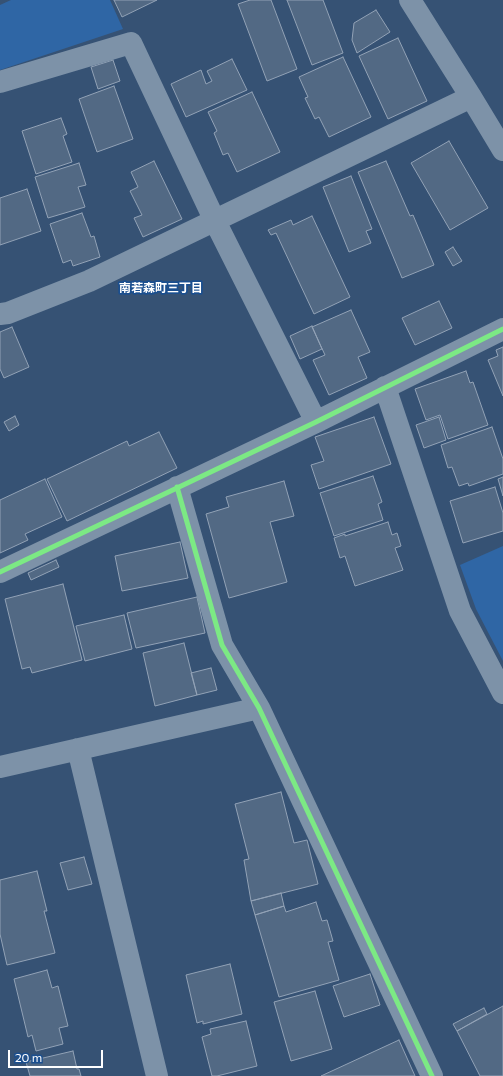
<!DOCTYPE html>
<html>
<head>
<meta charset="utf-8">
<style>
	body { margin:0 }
	#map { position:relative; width:503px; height:1076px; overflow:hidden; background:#365274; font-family:Commissioner,sans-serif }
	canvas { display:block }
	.scale { position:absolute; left:8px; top:1050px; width:95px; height:18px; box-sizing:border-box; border:2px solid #fff; border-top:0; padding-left:5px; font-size:12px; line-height:14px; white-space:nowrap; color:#fff; -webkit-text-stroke:3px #1b4f8f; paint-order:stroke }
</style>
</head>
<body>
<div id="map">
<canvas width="503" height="1076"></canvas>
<div class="scale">20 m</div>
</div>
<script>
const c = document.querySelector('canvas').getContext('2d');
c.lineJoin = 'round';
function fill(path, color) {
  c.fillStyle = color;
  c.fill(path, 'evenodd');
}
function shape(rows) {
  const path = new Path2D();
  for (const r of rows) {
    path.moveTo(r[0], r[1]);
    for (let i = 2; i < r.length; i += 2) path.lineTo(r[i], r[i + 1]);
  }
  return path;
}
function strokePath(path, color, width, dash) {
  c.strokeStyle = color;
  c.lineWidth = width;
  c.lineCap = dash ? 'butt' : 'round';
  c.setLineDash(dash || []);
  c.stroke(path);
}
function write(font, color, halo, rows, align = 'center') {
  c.font = font + ' Commissioner,"Noto Sans JP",sans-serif';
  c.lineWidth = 3.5;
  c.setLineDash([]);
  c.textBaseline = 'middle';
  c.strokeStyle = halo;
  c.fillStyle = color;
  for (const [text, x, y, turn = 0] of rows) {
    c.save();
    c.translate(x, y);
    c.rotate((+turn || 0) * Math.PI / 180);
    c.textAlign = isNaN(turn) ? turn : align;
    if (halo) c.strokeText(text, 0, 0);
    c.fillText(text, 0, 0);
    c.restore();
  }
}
const green = shape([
	[11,0,110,0,123,29,0,70,0,5],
	[503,546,503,661,476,609,460,565]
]);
const building = shape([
	[114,0,157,0,122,17,114,0],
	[250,0,271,0,297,69,267,81,238,4,250,0],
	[287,0,323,0,343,53,312,65,287,0],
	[376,10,390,32,357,53,352,40,354,23,376,10],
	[398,38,427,101,388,119,359,56,398,38],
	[343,57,371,117,329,137,319,117,315,119,305,98,308,97,299,77,343,57],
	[232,59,247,90,186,117,171,84,201,70,206,84,212,81,207,71,232,59],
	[113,60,120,81,98,89,91,67,113,60],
	[114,86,133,139,97,152,79,99,114,86],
	[252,92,280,152,237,172,228,153,223,155,214,133,217,131,208,112,252,92],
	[61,118,67,134,63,136,72,162,36,174,22,131,61,118],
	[449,141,488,208,450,230,411,163,449,141],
	[154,161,182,219,143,237,134,218,142,215,130,191,138,187,131,172,154,161],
	[386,161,410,216,413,215,434,265,402,278,358,172,386,161],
	[79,163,86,185,78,187,85,207,48,218,35,177,79,163],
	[351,176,372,229,366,231,371,243,349,252,323,187,351,176],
	[27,189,41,231,0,245,0,198,27,189],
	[82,213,91,237,94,236,100,257,73,266,71,260,63,263,50,224,82,213],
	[312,216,350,297,314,314,276,233,271,235,268,230,291,220,293,225,312,216],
	[453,247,462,261,453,266,445,252,453,247],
	[439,301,452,328,415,345,402,318,439,301],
	[351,310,370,352,358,357,367,378,329,395,313,360,325,355,312,327,351,310],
	[312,326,322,349,300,359,290,336,312,326],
	[12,327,29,367,4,378,0,369,0,332,12,327],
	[503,347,503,396,488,360,498,356,496,350,503,347],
	[466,371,470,383,473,382,488,425,448,439,440,415,426,420,415,389,466,371],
	[15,416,19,425,9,431,4,422,15,416],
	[374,417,391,464,319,489,311,465,324,461,315,437,374,417],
	[439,417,446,440,424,448,416,425,439,417],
	[492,427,503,459,503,474,469,486,468,483,459,486,452,467,448,468,441,445,492,427],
	[159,432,177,468,67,521,47,479,127,441,129,446,159,432],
	[373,476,382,502,378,504,383,520,334,536,320,493,373,476],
	[503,477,503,496,498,479,503,477],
	[45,479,62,517,25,534,28,540,0,553,0,500,45,479],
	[284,481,294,516,270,522,287,582,229,598,206,514,229,507,226,497,284,481],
	[495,487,503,513,503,531,463,543,450,501,495,487],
	[388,522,392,535,397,533,401,546,395,548,403,570,355,586,345,556,340,558,334,538,345,534,345,536,388,522],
	[180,542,188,578,122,591,115,556,180,542],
	[56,560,59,567,31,580,28,573,56,560],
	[63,584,82,660,32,673,30,667,22,669,5,599,63,584],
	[197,597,205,633,136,648,127,613,197,597],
	[124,615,132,649,85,661,76,626,124,615],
	[184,643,197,695,155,706,143,653,184,643],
	[211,668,217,690,197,695,191,673,211,668],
	[281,792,294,843,307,840,318,884,251,901,244,860,249,859,235,804,281,792],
	[84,857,92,884,68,890,60,863,84,857],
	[37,871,47,911,44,911,55,953,7,965,0,934,0,880,37,871],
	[281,893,284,906,255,915,251,901,281,893],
	[316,902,322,921,327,920,333,941,328,942,339,980,279,997,255,915,284,906,286,912,316,902],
	[230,964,242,1014,203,1024,203,1021,197,1023,186,975,230,964],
	[47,970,52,988,58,986,68,1026,59,1028,63,1044,36,1051,32,1035,28,1037,14,979,47,970],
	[370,974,380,1005,344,1017,333,986,370,974],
	[315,991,332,1049,291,1061,274,1002,315,991],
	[503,1006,503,1076,480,1076,457,1031,503,1006],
	[484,1008,487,1014,457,1031,453,1024,484,1008],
	[246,1021,257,1066,217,1076,212,1076,202,1037,211,1034,210,1029,246,1021],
	[399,1040,415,1076,321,1076,399,1040],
	[73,1051,77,1069,79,1069,81,1076,30,1076,26,1062,73,1051]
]);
const minor = shape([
	[410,0,471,97,503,150],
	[0,82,131,43,215,221,316,422],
	[0,314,8,313,89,281,471,97],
	[385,387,460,611,503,693],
	[177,487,222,645,259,708,432,1076],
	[0,572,316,422,503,329],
	[78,749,157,1076],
	[0,767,259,708]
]);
const cycleway = shape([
	[177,487,222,645,259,708,432,1076],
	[0,572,316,422,503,329]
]);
const neighbourhoodNames = [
	["南若森町三丁目",161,288]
];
fill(green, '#2f66a5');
fill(building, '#526984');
strokePath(building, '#92a2b6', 1);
strokePath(minor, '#7d92a8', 22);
strokePath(cycleway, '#7ce984', 5);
write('bold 12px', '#fff', '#1b4f8f', neighbourhoodNames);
</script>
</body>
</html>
